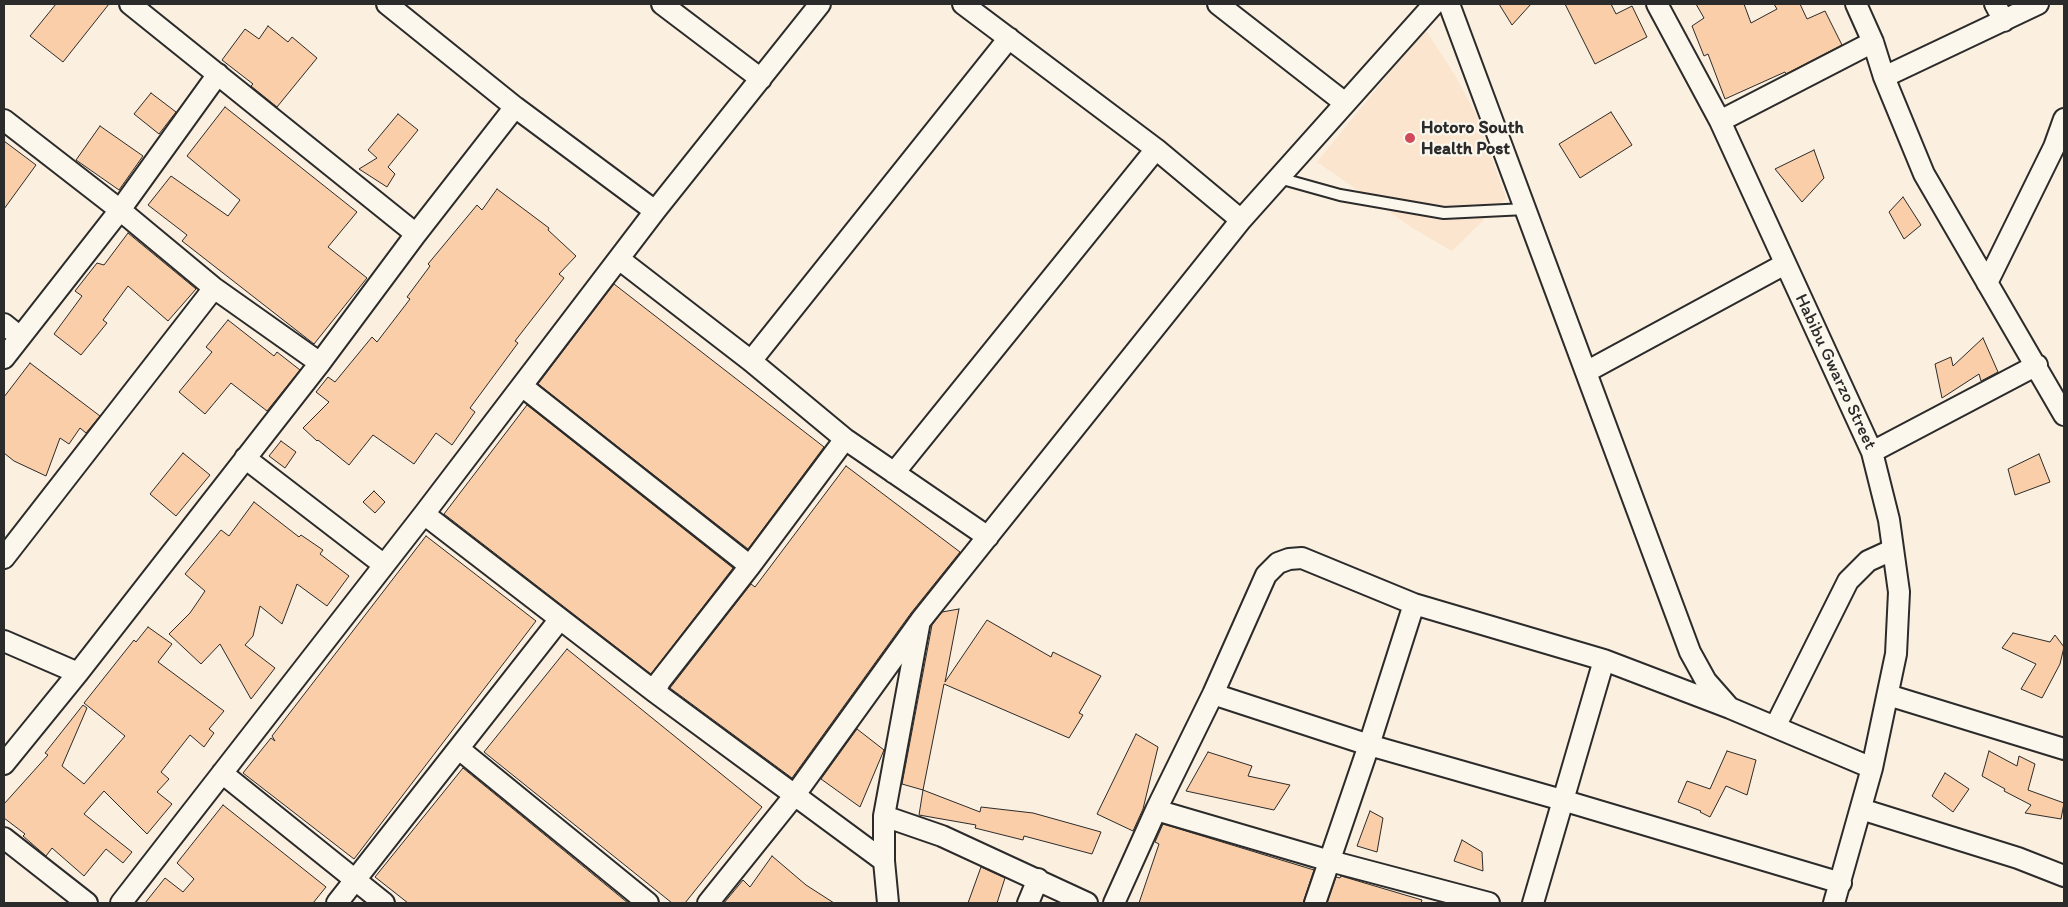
<!DOCTYPE html>
<html>
<head>
<meta charset="utf-8">
<style>
	body { margin:0 }
	#map { position:relative; width:2068px; height:907px; overflow:hidden; background:#fbefdf; font-family:Itim,sans-serif }
	canvas { display:block }
	.frame { position:absolute; inset:0; border:5px solid #2b2b2b; pointer-events:none }
</style>
</head>
<body>
<div id="map">
<canvas width="2068" height="907"></canvas>
<div class="frame"></div>
</div>
<script>
const c = document.querySelector('canvas').getContext('2d');
c.lineJoin = 'round';
function fill(path, color) {
  c.fillStyle = color;
  c.fill(path, 'evenodd');
}
function shape(rows) {
  const path = new Path2D();
  for (const r of rows) {
    path.moveTo(r[0], r[1]);
    for (let i = 2; i < r.length; i += 2) path.lineTo(r[i], r[i + 1]);
  }
  return path;
}
function strokePath(path, color, width, dash) {
  c.strokeStyle = color;
  c.lineWidth = width;
  c.lineCap = dash ? 'butt' : 'round';
  c.setLineDash(dash || []);
  c.stroke(path);
}
function write(font, color, halo, rows, align = 'center') {
  c.font = font + ' Itim,sans-serif';
  c.lineWidth = 4.5;
  c.setLineDash([]);
  c.textBaseline = 'middle';
  c.strokeStyle = halo;
  c.fillStyle = color;
  for (const [text, x, y, turn = 0] of rows) {
    c.save();
    c.translate(x, y);
    c.rotate((+turn || 0) * Math.PI / 180);
    c.textAlign = isNaN(turn) ? turn : align;
    if (halo) c.strokeText(text, 0, 0);
    c.fillText(text, 0, 0);
    c.restore();
  }
}
const built = shape([
	[1425,29,1456,77,1476,114,1506,198,1452,251,1414,229,1317,162]
]);
const building = shape([
	[56,4,109,4,63,62,30,36,56,4],
	[1499,4,1531,4,1512,25,1499,4],
	[1565,4,1611,4,1616,14,1632,6,1647,37,1595,64,1565,4],
	[1696,4,1744,4,1751,23,1777,9,1774,4,1800,4,1807,19,1825,11,1842,45,1786,74,1785,72,1725,99,1708,54,1704,56,1692,26,1704,18,1696,4],
	[268,26,288,42,292,37,317,58,277,107,251,86,253,84,222,60,245,29,259,39,268,26],
	[151,93,176,112,159,134,134,114,151,93],
	[225,107,357,212,328,247,367,278,314,344,182,241,187,235,148,205,171,176,228,216,240,200,187,156,225,107],
	[1611,112,1632,145,1580,178,1559,144,1611,112],
	[398,114,418,130,388,167,395,174,387,187,359,169,377,158,368,150,398,114],
	[100,126,143,156,119,190,76,160,100,126],
	[4,141,36,165,4,209,4,141],
	[1814,150,1824,178,1802,202,1775,169,1814,150],
	[497,189,549,228,548,230,576,256,559,274,564,278,515,341,518,343,470,408,475,412,452,445,436,433,414,464,373,435,349,465,318,440,317,441,303,428,329,402,316,392,328,377,335,382,372,337,377,342,410,299,407,297,430,266,428,264,477,205,482,210,497,189],
	[1903,197,1921,225,1904,239,1889,212,1903,197],
	[128,233,196,289,168,321,128,286,103,320,107,323,81,355,54,334,82,296,75,291,97,263,104,265,128,233],
	[614,284,824,447,748,549,538,384,614,284],
	[228,320,274,356,277,352,300,370,267,411,231,383,205,414,179,392,212,352,206,347,228,320],
	[1983,338,1998,372,1981,381,1979,374,1942,398,1935,364,1951,357,1953,366,1983,338],
	[30,363,100,416,86,433,80,428,69,444,60,438,46,476,14,461,4,453,4,397,30,363],
	[527,405,733,568,651,674,444,514,527,405],
	[281,441,296,452,285,468,269,456,281,441],
	[183,453,210,475,176,516,150,494,183,453],
	[2039,454,2050,482,2015,495,2008,469,2039,454],
	[846,466,960,552,911,613,792,778,670,688,751,584,755,587,846,466],
	[374,491,385,502,375,513,363,502,374,491],
	[254,502,299,537,301,535,323,550,320,554,349,576,327,606,297,584,282,624,260,606,253,636,245,645,275,668,251,699,220,644,201,664,169,634,190,613,205,591,185,574,221,530,229,536,254,502],
	[426,536,536,621,354,859,243,773,271,738,275,741,272,736,426,536],
	[959,609,945,682,987,620,1051,657,1053,652,1101,676,1079,713,1083,715,1069,738,944,684,923,790,902,784,932,625,942,612,959,609],
	[148,627,172,644,158,662,224,711,209,729,214,733,204,747,190,735,161,772,169,779,157,792,172,804,147,834,104,791,84,814,132,852,123,863,106,849,84,876,52,848,46,856,23,836,25,834,4,818,4,804,48,755,45,753,83,705,87,708,62,766,84,784,125,736,84,703,134,640,136,642,148,627],
	[2013,633,2050,642,2055,635,2064,647,2060,664,2042,698,2021,689,2036,664,2002,648,2013,633],
	[567,649,762,807,685,903,672,903,484,752,567,649],
	[857,729,884,750,860,807,821,779,857,729],
	[1136,734,1158,747,1143,809,1133,831,1097,814,1136,734],
	[1727,751,1756,760,1747,795,1726,786,1710,817,1700,812,1701,811,1678,802,1687,781,1710,789,1727,751],
	[1989,751,2017,766,2019,756,2035,764,2028,790,2064,803,2061,819,2025,813,2031,805,2004,791,2005,789,1982,776,1989,751],
	[1208,752,1252,766,1248,776,1290,785,1274,810,1186,791,1208,752],
	[463,768,628,903,408,903,375,877,463,768],
	[1945,773,1969,789,1953,812,1932,796,1945,773],
	[923,790,980,812,981,807,1033,813,1101,832,1092,854,1024,836,1023,840,975,828,976,825,919,815,923,790],
	[223,805,326,887,313,903,145,903,165,878,183,892,194,879,177,863,223,805],
	[1370,811,1383,818,1377,852,1357,846,1370,811],
	[1163,824,1314,870,1303,903,1139,903,1159,844,1155,842,1163,824],
	[1462,840,1482,852,1483,871,1454,861,1462,840],
	[772,856,806,885,834,903,724,903,743,880,750,887,772,856],
	[981,867,1005,878,997,903,968,903,981,867],
	[1341,876,1422,900,1421,903,1327,903,1336,877,1340,878,1341,876]
]);
const lane = shape([
	[1279,178,1340,195,1444,213,1526,209]
]);
const street = shape([
	[130,4,416,234],
	[387,4,515,107,655,211],
	[662,4,761,79],
	[963,4,1156,149,1241,220],
	[1218,4,1345,103],
	[1449,4,1690,652,1706,681,1728,706],
	[1657,4,1720,121,1872,452,1889,520,1899,592,1896,654,1872,768,1834,903],
	[1856,4,1873,42,1884,77,1924,174,2064,415],
	[1995,4,2004,21],
	[1884,77,2038,4],
	[4,120,120,210,214,288,320,363],
	[1720,121,1873,42],
	[619,259,751,361,845,439,988,537],
	[1987,283,2054,147,2064,119],
	[4,324,20,337],
	[4,358,120,210,218,74],
	[751,361,1009,38],
	[1586,372,1785,264],
	[522,386,750,566],
	[1872,452,2037,365],
	[245,458,384,565],
	[894,473,1156,149],
	[424,514,655,692,884,861],
	[4,558,214,288],
	[4,641,78,673],
	[655,692,660,681,750,566,845,439],
	[1213,694,1369,745,1562,800,1841,883],
	[1888,695,2064,749],
	[1775,727,1848,581,1868,561,1892,550],
	[459,749,648,903],
	[4,764,78,673,320,363,416,234,515,107],
	[222,773,384,903],
	[1861,809,2018,858,2064,876],
	[1156,810,1330,861,1489,903],
	[884,816,942,836,1087,903],
	[4,838,87,903],
	[121,903,424,514,655,211,820,4],
	[337,903,560,619],
	[708,903,794,796,921,620,1241,220,1434,4],
	[888,903,884,861,884,816,919,626],
	[1028,903,1038,879],
	[1114,903,1156,810,1213,694,1266,575,1278,563,1289,559,1302,558,1414,604,1604,660,1730,708,1872,768],
	[1315,903,1369,745,1414,604],
	[1533,903,1604,660]
]);
const markers = [
	[1410,138,6,"#d1495b"]
];
const poiNames = [
	["Hotoro South",1421,128],
	["Health Post",1421,149]
];
const streetNames = [
	["Habibu Gwarzo Street",1835,372,65]
];
fill(built, '#fbe5cf');
fill(building, '#facea9');
strokePath(building, '#2b2b2b', 1);
strokePath(lane, '#2b2b2b', 14);
strokePath(street, '#2b2b2b', 24);
strokePath(lane, '#fbf7ec', 10);
strokePath(street, '#fbf7ec', 20);
for (const [x, y, r, color] of markers) {
  const dot = new Path2D();
  dot.arc(x, y, r, 0, 2 * Math.PI);
  c.fillStyle = color;
  c.fill(dot);
  strokePath(dot, '#fbf7ec', 2);
}
write('bold 18px', '#2b2b2b', '#fbf7ec', poiNames, 'left');
write('18px', '#2b2b2b', '#fbf7ec', streetNames);
</script>
</body>
</html>
